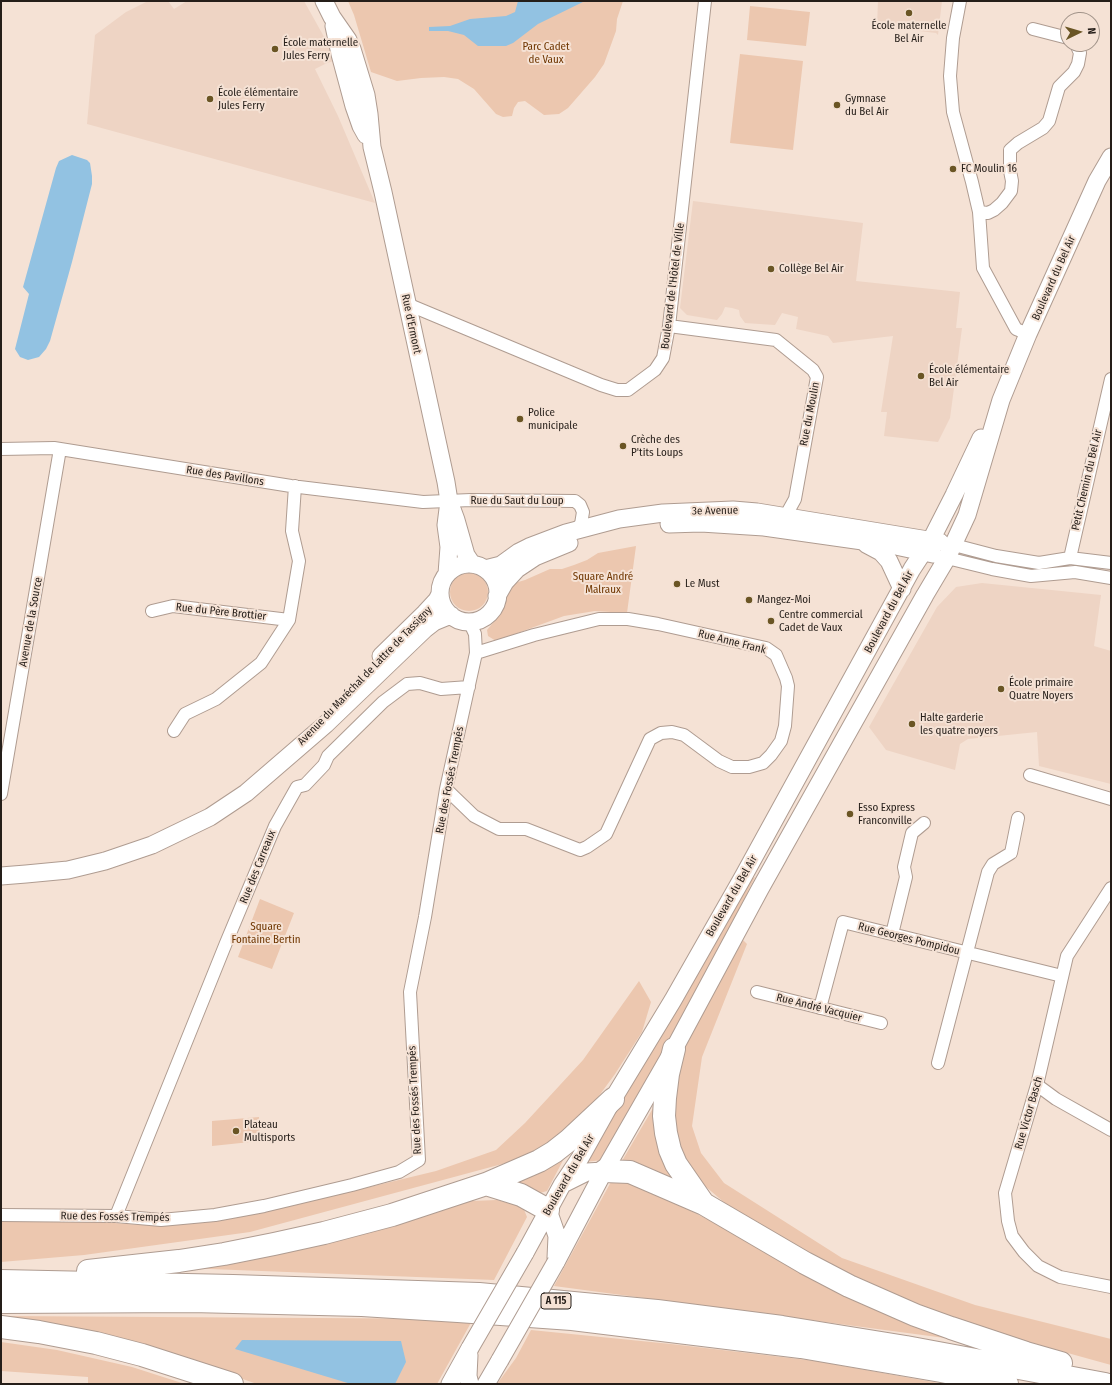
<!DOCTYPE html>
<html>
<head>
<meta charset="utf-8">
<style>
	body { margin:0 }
	#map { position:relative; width:1112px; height:1385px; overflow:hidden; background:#f5e2d5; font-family:"Fira Sans Condensed",sans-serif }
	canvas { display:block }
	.frame { position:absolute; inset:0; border:2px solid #251e19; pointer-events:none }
	.north { position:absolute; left:1060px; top:12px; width:40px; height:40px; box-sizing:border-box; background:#f5e2d5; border:1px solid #a2948a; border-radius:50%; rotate:85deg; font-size:11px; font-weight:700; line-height:16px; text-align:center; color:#251e19 }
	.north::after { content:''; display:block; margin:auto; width:14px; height:18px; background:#6a5524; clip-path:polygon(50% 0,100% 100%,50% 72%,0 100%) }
</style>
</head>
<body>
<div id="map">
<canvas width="1112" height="1385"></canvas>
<div class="frame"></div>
<div class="north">N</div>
</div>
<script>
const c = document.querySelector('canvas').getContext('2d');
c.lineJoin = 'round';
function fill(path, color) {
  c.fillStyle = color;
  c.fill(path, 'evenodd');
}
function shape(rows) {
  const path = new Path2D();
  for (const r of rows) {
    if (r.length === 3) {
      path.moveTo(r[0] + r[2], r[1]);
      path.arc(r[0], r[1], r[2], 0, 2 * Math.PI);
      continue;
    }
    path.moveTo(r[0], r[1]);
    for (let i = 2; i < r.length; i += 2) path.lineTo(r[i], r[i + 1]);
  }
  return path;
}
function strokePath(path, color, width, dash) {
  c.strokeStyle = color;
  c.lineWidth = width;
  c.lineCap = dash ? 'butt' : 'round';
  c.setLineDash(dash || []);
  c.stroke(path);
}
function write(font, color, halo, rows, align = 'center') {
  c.font = font + ' "Fira Sans Condensed",sans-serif';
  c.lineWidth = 4;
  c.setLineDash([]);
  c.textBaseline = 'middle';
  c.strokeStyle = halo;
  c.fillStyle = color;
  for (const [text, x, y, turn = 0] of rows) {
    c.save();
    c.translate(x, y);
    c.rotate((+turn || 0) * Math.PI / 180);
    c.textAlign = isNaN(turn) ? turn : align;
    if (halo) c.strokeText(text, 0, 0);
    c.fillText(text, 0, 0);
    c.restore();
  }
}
const built = shape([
	[148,1,168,1,174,9,187,1,304,1,337,60,327,63,315,69,338,116,375,203,87,124,95,35,126,12],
	[878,1,942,1,938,35,936,33,877,26],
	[693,201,863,223,856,281,960,292,956,328,962,328,950,418,938,442,884,436,887,412,881,412,893,336,833,343,828,336,796,329,798,317,782,313,775,325,745,323,740,316,739,310,732,308,725,307,722,314,717,320,687,315,680,308],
	[982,583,1101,595,1094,646,1111,651,1111,784,1039,766,1037,732,968,739,960,744,955,770,886,750,869,727,937,607,956,587]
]);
const green = shape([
	[348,1,623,1,617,19,616,31,604,64,595,77,568,108,559,114,544,115,525,101,518,102,514,108,512,116,503,117,496,114,474,89,458,79,444,77,421,78,397,81,371,72,354,15],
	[750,6,810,12,806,46,747,40],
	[740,54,803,61,793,150,730,143],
	[636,546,627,613,595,611,564,616,496,641,488,636,487,630,497,618,505,606,506,597,509,588,515,583,525,580,550,569,562,569,574,565,587,560,598,553],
	[469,592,19],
	[755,877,708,972,602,1160,585,1162,751,879],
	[260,899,294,913,272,969,238,957],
	[743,940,747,944,702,1057,692,1126,701,1153,724,1183,842,1258,975,1305,1111,1339,1111,1365,1028,1342,948,1317,865,1284,782,1240,726,1204,698,1180,687,1163,679,1146,675,1130,675,1075,680,1058,700,1018],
	[639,981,651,1002,642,1032,615,1074,585,1115,543,1153,250,1232,84,1255,1,1262,1,1221,76,1220,140,1225,291,1206,436,1171,496,1150,525,1123,583,1060],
	[656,1103,679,1182,622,1161],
	[259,1117,260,1141,212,1146,212,1121],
	[570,1147,547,1191,540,1193,516,1184,513,1181],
	[612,1180,643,1186,726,1229,960,1340,554,1286],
	[497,1200,523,1207,527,1217,494,1280,184,1268,471,1201],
	[1,1316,473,1319,437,1384,257,1384,145,1345],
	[531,1330,671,1344,816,1361,944,1384,497,1384,516,1358],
	[1,1342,57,1350,132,1367,185,1384,88,1384,88,1377,1,1371]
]);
const water = shape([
	[518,1,585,1,538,24,513,43,506,46,478,46,464,35,448,31,429,31,429,27,450,26,470,19,506,16,515,12],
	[72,155,87,160,90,163,92,176,92,184,72,262,50,341,46,349,39,357,28,360,20,357,15,349,29,294,23,287,56,168,59,161],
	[242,1340,401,1341,406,1362,395,1384,351,1384,235,1349]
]);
const street = shape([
	[960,1,953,38,950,76,953,112,972,182,979,212],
	[1033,29,1068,38],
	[407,304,601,385,617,390,628,390,655,370,663,358,669,326,705,1],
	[669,326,776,340,813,370,817,377,795,499,785,517],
	[1028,334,1016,329,983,268,979,212,988,213,994,210,1002,203,1011,191,1012,181,1010,171,1010,150,1018,143,1043,128,1049,121,1059,87,1074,72,1078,64,1080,53,1076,44],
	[1,449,54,448,291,486,423,502,471,500,575,501,580,505,583,512,581,524,575,530],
	[954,545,996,556,1039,563,1070,558,1111,563],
	[947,558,992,569,1031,576,1075,572,1111,578],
	[1070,558,1111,379],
	[152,611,173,606,289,620],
	[174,731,185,714,216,699,261,663,289,620,299,561,292,531,295,486],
	[1030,775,1111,799],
	[446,789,474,816,499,829,526,829,580,850,587,847,606,834,650,739,661,733,672,732,684,735,719,761,732,767,749,767,763,763,771,755,781,741,785,726,788,686,786,678,776,655,766,648,658,624,628,619,599,619,534,635,476,653],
	[1,794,60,449],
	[1111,888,1067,956,1037,1085,1005,1193,1008,1221,1012,1236,1024,1252,1038,1266,1060,1277,1111,1287],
	[892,934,906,877,904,867,912,833,924,823],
	[757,992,881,1023],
	[820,1008,843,922,1062,976],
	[938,1063,988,872,993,864,1011,853,1018,818],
	[1037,1085,1056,1099,1111,1130],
	[1,1215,116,1216,161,1220,215,1215,264,1206,352,1185,399,1172,419,1160,410,992,425,917,446,789,476,653,475,634,469,621],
	[116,1216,226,943,275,826,297,787,305,785,324,765,328,756,383,702,407,684,420,683,441,689,469,687]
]);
const secondary = shape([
	[324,1,332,17,348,40,352,49,366,95,369,114,372,147,383,192,446,482,449,501,456,520,466,555,472,564],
	[334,26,340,54,354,106,361,126,366,135],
	[669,524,701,523,764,527,891,545,933,554],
	[866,544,881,552,889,561,902,589],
	[469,593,29],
	[485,569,501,565,519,552,529,547,566,533,619,519,663,513,733,510,757,512,940,542],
	[447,574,449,547,446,525,448,509],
	[497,596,505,582,517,569,535,557,569,543],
	[381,656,425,613,437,600,440,594],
	[1,876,26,874,68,870,105,861,152,845,210,817,246,793,326,724,425,629,434,622,451,615],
	[563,1184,587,1172,604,1171],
	[548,1210,557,1236,556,1258],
	[525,1253,562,1185,580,1158,613,1099,673,1000,743,877,912,569,931,540,954,495,981,438],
	[556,1262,604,1171,674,1049,760,889,925,595,947,558,967,515,1001,400,1028,334,1097,181,1111,157],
	[469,1355,468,1376,470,1384],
	[450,1384,470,1348],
	[486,1384,500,1360]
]);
const highway = shape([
	[674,1049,668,1074,665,1098,664,1116,666,1133,670,1150,676,1164,703,1203],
	[604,1171,630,1172,704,1204,805,1263,849,1286,915,1315,951,1328,1026,1353,1061,1363],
	[486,1184,521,1195,548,1210],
	[88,1271,179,1261,224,1254,274,1244,324,1233,392,1215,486,1184,539,1161,554,1152,568,1141,613,1099],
	[1,1281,233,1286,479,1294,657,1311,782,1327,906,1347,1105,1384],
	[1,1302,191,1301,362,1305,458,1311,572,1319,801,1347,941,1371,1007,1384],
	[1,1327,39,1332,96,1343,142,1355,232,1384]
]);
const secondaryBridge = shape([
	[470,1348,525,1253],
	[500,1360,556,1262]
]);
const markers = [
	[909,13,4,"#6a5524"],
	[275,49,4,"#6a5524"],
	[210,99,4,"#6a5524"],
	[837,105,4,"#6a5524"],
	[953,169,4,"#6a5524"],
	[771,269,4,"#6a5524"],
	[921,376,4,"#6a5524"],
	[520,419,4,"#6a5524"],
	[623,446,4,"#6a5524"],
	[677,584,4,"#6a5524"],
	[749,600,4,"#6a5524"],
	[771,621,4,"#6a5524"],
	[1001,689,4,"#6a5524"],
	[912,724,4,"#6a5524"],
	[850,814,4,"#6a5524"],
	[236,1131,4,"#6a5524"]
];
const shields = [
	[556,1301,30]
];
const shieldNames = [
	["A 115",556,1301]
];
const poiNames = [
	["École maternelle",909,26,"center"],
	["Bel Air",909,39,"center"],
	["École maternelle",283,43],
	["Jules Ferry",283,56],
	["École élémentaire",218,93],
	["Jules Ferry",218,106],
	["Gymnase",845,99],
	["du Bel Air",845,112],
	["FC Moulin 16",961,169],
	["Collège Bel Air",779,269],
	["École élémentaire",929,370],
	["Bel Air",929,383],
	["Police",528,413],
	["municipale",528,426],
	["Crèche des",631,440],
	["P'tits Loups",631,453],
	["Le Must",685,584],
	["Mangez-Moi",757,600],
	["Centre commercial",779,615],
	["Cadet de Vaux",779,628],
	["École primaire",1009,683],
	["Quatre Noyers",1009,696],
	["Halte garderie",920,718],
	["les quatre noyers",920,731],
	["Esso Express",858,808],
	["Franconville",858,821],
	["Plateau",244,1125],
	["Multisports",244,1138]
];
const parkNames = [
	["Parc Cadet",546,47],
	["de Vaux",546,60],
	["Square André",603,577],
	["Malraux",603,590],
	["Square",266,927],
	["Fontaine Bertin",266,940]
];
const streetNames = [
	["Boulevard du Bel Air",1054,278,-66],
	["Boulevard de l'Hôtel de Ville",673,286,-83],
	["Rue d'Ermont",411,324,78],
	["Rue du Moulin",810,414,-79],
	["Rue des Pavillons",225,476,9],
	["Petit Chemin du Bel Air",1087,480,-77],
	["Rue du Saut du Loup",517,501],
	["3e Avenue",715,511,-1],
	["Rue du Père Brottier",221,612,6],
	["Boulevard du Bel Air",889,612,-62],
	["Avenue de la Source",31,622,-80],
	["Rue Anne Frank",732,642,14],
	["Avenue du Maréchal de Lattre de Tassigny",365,676,-46],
	["Rue des Fossés Trempés",450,780,-79],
	["Rue des Carreaux",258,867,-68],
	["Boulevard du Bel Air",732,896,-60],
	["Rue Georges Pompidou",909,939,14],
	["Rue André Vacquier",819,1008,14],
	["Rue des Fossés Trempés",415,1100,-93],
	["Rue Victor Basch",1029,1113,-74],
	["Boulevard du Bel Air",569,1175,-60],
	["Rue des Fossés Trempés",115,1217,1]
];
fill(built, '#eed4c4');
fill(green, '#ecc7af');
fill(water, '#92c2e2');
strokePath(street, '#af9c91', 14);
strokePath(secondary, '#af9c91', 19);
strokePath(highway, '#af9c91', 24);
strokePath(street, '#fff', 12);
strokePath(secondary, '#fff', 17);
strokePath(highway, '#fff', 22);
strokePath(secondaryBridge, '#af9c91', 19, []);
strokePath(secondaryBridge, '#fff', 17);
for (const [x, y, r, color] of markers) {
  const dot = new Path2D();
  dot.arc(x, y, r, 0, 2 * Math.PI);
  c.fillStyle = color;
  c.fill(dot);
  strokePath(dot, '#f5e2d5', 1.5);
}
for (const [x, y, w] of shields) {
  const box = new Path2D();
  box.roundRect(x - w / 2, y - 8, w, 16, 3);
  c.fillStyle = '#f5e2d5';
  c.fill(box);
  strokePath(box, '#251e19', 1);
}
write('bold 10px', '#251e19', null, shieldNames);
write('11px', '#251e19', '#f5e2d5', poiNames, 'left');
write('11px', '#6f3601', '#f5e2d5', parkNames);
write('11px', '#251e19', '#f5e2d5', streetNames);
</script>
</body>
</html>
